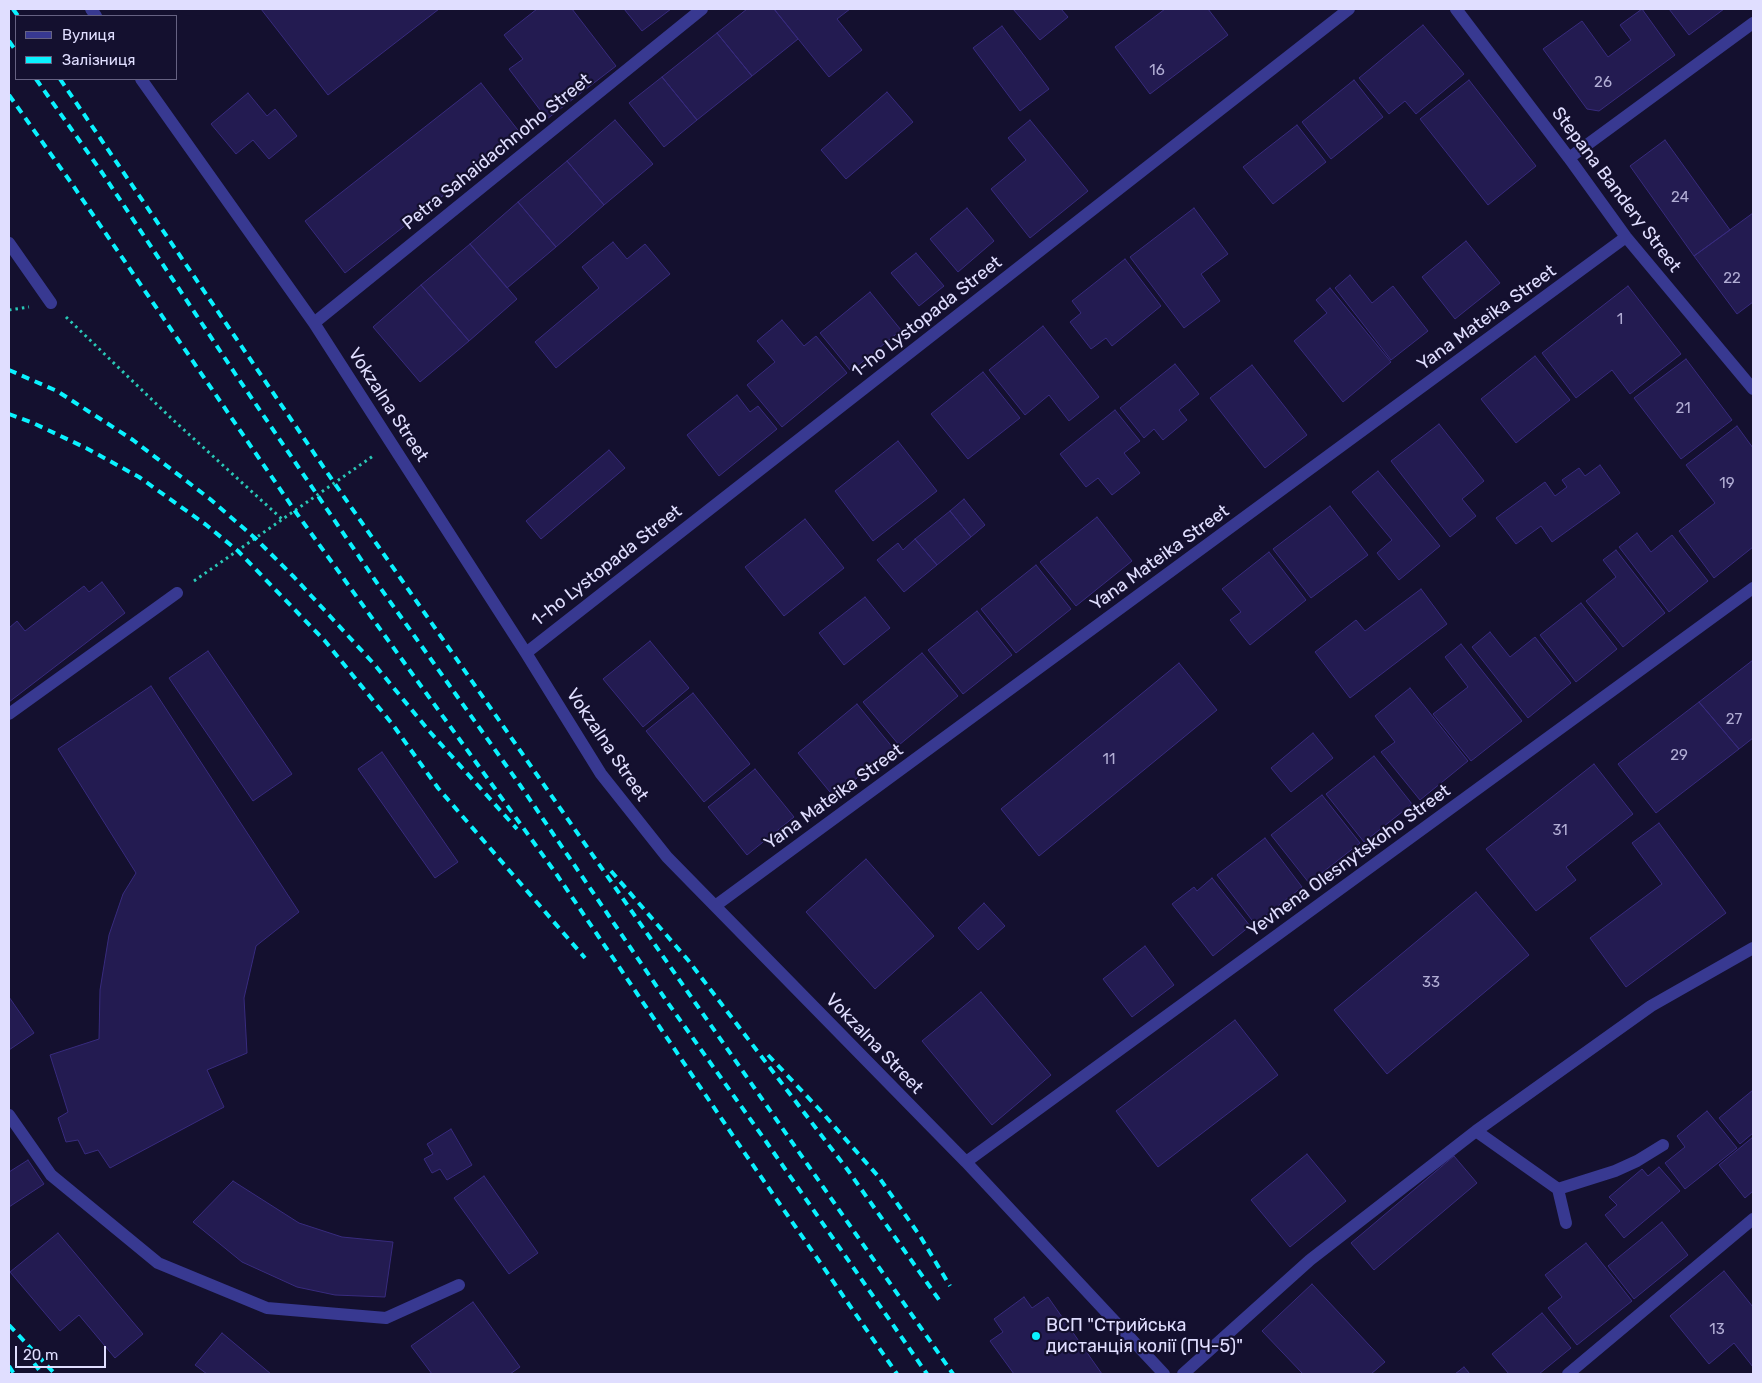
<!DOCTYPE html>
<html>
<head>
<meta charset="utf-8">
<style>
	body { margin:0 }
	#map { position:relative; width:1762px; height:1383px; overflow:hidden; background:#14102f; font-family:Rubik,sans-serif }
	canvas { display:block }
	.frame { position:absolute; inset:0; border:10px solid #e0deff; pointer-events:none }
	.legend { position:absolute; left:15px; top:15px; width:162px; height:65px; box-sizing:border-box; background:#14102f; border:1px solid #666282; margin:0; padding:6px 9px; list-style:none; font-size:15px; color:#e0deff }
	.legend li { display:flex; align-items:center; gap:10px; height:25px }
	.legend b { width:25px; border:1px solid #666282 }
	.scale { position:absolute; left:15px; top:1346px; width:91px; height:22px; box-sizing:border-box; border:2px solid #e0deff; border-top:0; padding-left:6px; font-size:15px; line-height:18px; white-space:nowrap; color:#e0deff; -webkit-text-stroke:4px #14102f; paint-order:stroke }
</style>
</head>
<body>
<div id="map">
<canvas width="1762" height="1383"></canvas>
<div class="frame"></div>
<ul class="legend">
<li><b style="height:6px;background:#383991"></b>Вулиця</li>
<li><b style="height:6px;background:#0af2ff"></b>Залізниця</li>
</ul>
<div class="scale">20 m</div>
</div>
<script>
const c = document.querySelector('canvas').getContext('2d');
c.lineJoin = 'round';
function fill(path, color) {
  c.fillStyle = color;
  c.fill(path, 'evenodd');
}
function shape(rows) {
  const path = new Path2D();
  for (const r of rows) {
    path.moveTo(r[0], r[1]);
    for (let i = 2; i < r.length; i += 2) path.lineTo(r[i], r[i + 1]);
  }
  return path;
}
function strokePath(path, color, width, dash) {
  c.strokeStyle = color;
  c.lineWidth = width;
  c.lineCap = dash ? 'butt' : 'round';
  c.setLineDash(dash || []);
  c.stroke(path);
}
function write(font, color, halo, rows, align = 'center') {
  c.font = font + ' Rubik,sans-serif';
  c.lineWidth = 4.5;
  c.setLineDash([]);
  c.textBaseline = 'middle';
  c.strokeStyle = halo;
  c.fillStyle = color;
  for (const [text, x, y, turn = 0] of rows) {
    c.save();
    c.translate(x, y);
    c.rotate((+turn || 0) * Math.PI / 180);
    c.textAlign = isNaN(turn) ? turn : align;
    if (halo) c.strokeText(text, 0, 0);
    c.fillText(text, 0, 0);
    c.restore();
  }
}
const building = shape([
	[261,9,439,9,328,95,261,9],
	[537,9,572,9,616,66,547,119,509,69,523,59,504,35,537,9],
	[624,9,671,9,642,31,624,9],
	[747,9,774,9,798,39,752,76,717,33,747,9],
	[774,9,850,9,837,19,862,50,829,77,774,9],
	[1013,9,1061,9,1068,17,1040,40,1013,9],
	[1165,9,1208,9,1228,35,1150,94,1115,47,1165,9],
	[1642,9,1675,55,1599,111,1587,109,1543,49,1582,21,1608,57,1631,40,1620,25,1642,9],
	[1669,9,1724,9,1689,35,1669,9],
	[1423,25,1464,74,1416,114,1405,101,1389,114,1359,78,1423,25],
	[1002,26,1049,89,1020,111,973,48,1002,26],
	[717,33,752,76,697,120,662,77,717,33],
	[662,77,697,120,664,147,629,103,662,77],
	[1354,80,1383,117,1331,159,1302,122,1354,80],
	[1469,80,1536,166,1488,205,1420,119,1469,80],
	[481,83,521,134,345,273,305,221,481,83],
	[887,92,913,122,846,179,821,150,887,92],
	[248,93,267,116,275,109,297,136,269,159,253,140,236,154,211,124,248,93],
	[615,120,653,164,604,205,567,161,615,120],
	[1030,120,1088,191,1030,238,991,189,1026,160,1008,138,1030,120],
	[1297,125,1326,162,1273,204,1243,167,1297,125],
	[1665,140,1730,230,1694,256,1630,166,1665,140],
	[567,161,604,205,556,247,518,202,567,161],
	[518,202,556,247,507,288,470,244,518,202],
	[967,208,994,241,958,272,930,239,967,208],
	[1194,208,1228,254,1201,274,1220,301,1184,328,1130,257,1194,208],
	[1753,213,1753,302,1737,314,1694,256,1753,213],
	[1466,241,1500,283,1455,319,1422,277,1466,241],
	[613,242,627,259,645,244,670,274,556,368,535,342,599,288,582,267,613,242],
	[470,244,517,299,469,341,421,285,470,244],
	[916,253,944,286,919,306,891,273,916,253],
	[1125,259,1161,306,1112,346,1106,338,1091,349,1070,322,1081,313,1072,301,1125,259],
	[1350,275,1372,303,1393,286,1428,331,1391,360,1335,288,1350,275],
	[421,285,469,341,420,382,373,327,421,285],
	[1628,286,1681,354,1630,394,1612,370,1576,398,1542,353,1628,286],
	[1330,288,1391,362,1343,402,1294,341,1327,313,1316,300,1330,288],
	[870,292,901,330,851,371,820,333,870,292],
	[782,320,804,346,816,336,847,373,782,427,747,385,775,362,757,341,782,320],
	[1043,326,1099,397,1069,421,1049,395,1025,415,989,370,1043,326],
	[1535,356,1570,400,1516,443,1481,399,1535,356],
	[1686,359,1732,420,1681,459,1634,398,1686,359],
	[1175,364,1199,394,1179,410,1187,420,1163,440,1154,429,1144,438,1120,408,1175,364],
	[1252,365,1307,435,1265,468,1210,398,1252,365],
	[983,372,1020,418,968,459,931,414,983,372],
	[737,395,750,412,758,406,777,429,719,476,687,435,737,395],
	[1115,410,1140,441,1124,453,1140,473,1112,495,1098,478,1086,487,1060,454,1115,410],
	[1439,424,1484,481,1462,499,1476,516,1450,537,1391,461,1439,424],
	[1737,426,1753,448,1753,547,1714,578,1679,531,1715,503,1686,465,1737,426],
	[898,441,937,491,873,541,835,491,898,441],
	[609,450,625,468,541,539,526,521,609,450],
	[1600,465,1620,493,1552,542,1541,526,1516,544,1496,518,1545,482,1555,496,1567,487,1562,480,1579,468,1585,476,1600,465],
	[1378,471,1440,546,1399,580,1377,553,1392,540,1352,492,1378,471],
	[964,499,985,525,971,537,950,511,964,499],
	[1330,506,1368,555,1311,598,1273,549,1330,506],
	[950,511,971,537,937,565,915,539,950,511],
	[1097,517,1132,561,1076,606,1040,562,1097,517],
	[805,519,844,568,784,616,745,567,805,519],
	[1637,533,1651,552,1672,535,1708,581,1669,612,1619,547,1637,533],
	[915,539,937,565,904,592,877,560,898,543,903,550,915,539],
	[1616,550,1665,613,1623,647,1586,601,1616,577,1603,560,1616,550],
	[1269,552,1306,600,1250,645,1230,620,1241,612,1222,589,1269,552],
	[1036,565,1071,609,1016,653,981,609,1036,565],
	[102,582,125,613,9,702,9,628,17,621,25,631,84,586,89,592,102,582],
	[1421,589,1447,624,1350,698,1315,652,1356,620,1365,631,1421,589],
	[865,597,890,628,844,665,819,633,865,597],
	[1581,603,1617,649,1576,682,1540,635,1581,603],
	[977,611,1012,655,963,694,928,650,977,611],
	[1490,632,1510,657,1535,637,1571,683,1528,718,1472,647,1490,632],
	[650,641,689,688,643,727,603,679,650,641],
	[1461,644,1522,721,1471,761,1433,714,1468,687,1445,657,1461,644],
	[208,651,292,774,253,801,169,678,208,651],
	[922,653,958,696,899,745,863,702,922,653],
	[1753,660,1753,738,1739,749,1699,702,1753,660],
	[1179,663,1217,710,1039,856,1001,809,1179,663],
	[151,686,299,912,256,946,244,998,247,1053,207,1070,224,1107,110,1168,98,1150,85,1154,78,1140,66,1142,58,1118,68,1112,50,1055,99,1039,100,990,109,935,123,894,136,873,58,749,151,686],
	[1410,688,1468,761,1420,800,1381,752,1395,742,1375,716,1410,688],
	[693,693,750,764,704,802,646,731,693,693],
	[1699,702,1739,749,1656,813,1618,764,1699,702],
	[857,704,893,748,834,797,798,753,857,704],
	[1313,733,1333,758,1291,792,1271,768,1313,733],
	[382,752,458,862,435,878,358,769,382,752],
	[1374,756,1412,804,1364,842,1326,794,1374,756],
	[1594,764,1633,814,1566,867,1576,880,1536,911,1486,849,1594,764],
	[755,769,794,817,747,855,708,807,755,769],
	[1322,795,1360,843,1309,883,1271,835,1322,795],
	[1659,823,1726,913,1626,987,1590,938,1662,884,1632,843,1659,823],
	[1265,838,1302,887,1255,924,1217,875,1265,838],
	[866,859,934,936,875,989,806,912,866,859],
	[1212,878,1250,926,1213,956,1172,904,1194,887,1197,891,1212,878],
	[1476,892,1529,955,1387,1074,1334,1010,1476,892],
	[984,903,1005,926,978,950,958,928,984,903],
	[1145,946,1174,985,1132,1017,1103,979,1145,946],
	[981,992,1051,1075,992,1125,922,1041,981,992],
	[9,997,34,1033,9,1050,9,997],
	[1235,1020,1278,1075,1158,1167,1116,1111,1235,1020],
	[1753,1090,1753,1133,1740,1144,1719,1118,1753,1090],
	[1707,1111,1737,1148,1685,1189,1665,1163,1685,1147,1677,1136,1707,1111],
	[451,1129,472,1165,447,1180,440,1169,432,1173,424,1159,433,1154,427,1144,451,1129],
	[1753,1137,1753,1191,1745,1198,1719,1165,1753,1137],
	[1307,1154,1346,1201,1290,1247,1251,1200,1307,1154],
	[1454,1156,1477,1183,1374,1270,1351,1243,1454,1156],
	[28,1160,44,1184,9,1207,9,1172,28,1160],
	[1659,1167,1680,1191,1624,1238,1605,1215,1617,1205,1609,1197,1642,1169,1648,1176,1659,1167],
	[484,1176,538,1253,509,1274,454,1198,484,1176],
	[233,1181,299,1223,342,1237,393,1242,385,1297,335,1295,297,1287,242,1262,193,1222,233,1181],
	[1662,1222,1688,1255,1634,1299,1608,1266,1662,1222],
	[58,1233,143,1334,115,1358,79,1315,60,1331,10,1272,58,1233],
	[1586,1243,1632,1301,1577,1345,1548,1308,1562,1297,1545,1275,1586,1243],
	[1724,1271,1753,1307,1753,1367,1734,1343,1709,1364,1670,1316,1724,1271],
	[1312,1284,1385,1362,1371,1374,1303,1374,1262,1331,1312,1284],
	[1024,1297,1032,1308,1048,1297,1102,1374,1014,1374,990,1341,1003,1332,994,1319,1024,1297],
	[473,1302,520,1367,510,1374,432,1374,411,1346,473,1302],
	[1542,1313,1571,1348,1539,1374,1509,1374,1492,1354,1542,1313],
	[222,1333,271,1374,207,1374,195,1365,222,1333],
	[1464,1367,1470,1374,1455,1374,1464,1367]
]);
const path = shape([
	[9,310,29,307],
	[66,317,171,418,283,520],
	[194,581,373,456]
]);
const minor = shape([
	[91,9,96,16],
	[1456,9,1569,158,1626,237,1753,389],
	[141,79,314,323,526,653,601,774,667,857,966,1162,1164,1374],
	[1569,158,1753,23],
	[9,243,51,303],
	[314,323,702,9],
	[526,653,1349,9],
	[9,714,177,593],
	[715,906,1626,237],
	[9,1115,51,1175,158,1263,267,1308,386,1318,459,1285],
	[1476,1131,1558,1189,1566,1223],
	[966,1162,1753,588],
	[1558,1189,1615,1171,1637,1161,1663,1145],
	[1183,1374,1310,1260,1476,1131,1651,1006,1753,948],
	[1568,1374,1753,1219]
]);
const rail = shape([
	[13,9,18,16],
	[9,41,16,51],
	[36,79,103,174,236,375,379,586,520,785,668,1003,765,1140,927,1374],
	[60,79,335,484,953,1374],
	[9,95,72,184,295,511,555,872,746,1155,897,1374],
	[9,370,57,391,133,440,210,499,256,539,294,577,374,664,430,732,517,829],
	[9,414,33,423,86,448,139,477,205,524,238,551,325,641,393,725,438,788,585,958],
	[611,871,688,960,847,1169,942,1304],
	[768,1055,819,1109,878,1176,920,1236,950,1286],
	[9,1325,55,1374],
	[26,1352,42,1374],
	[9,1366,14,1374]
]);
const markers = [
	[1036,1336,5,"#0af2ff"]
];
const numberNames = [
	["16",1157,71],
	["26",1603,83],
	["24",1680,198],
	["22",1732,279],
	["1",1620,320],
	["21",1683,409],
	["19",1727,484],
	["27",1734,720],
	["29",1679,756],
	["11",1109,760],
	["31",1560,831],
	["33",1431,983],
	["13",1717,1330]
];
const streetNames = [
	["Petra Sahaidachnoho Street",497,152,-39],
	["Stepana Bandery Street",1616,190,53],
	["1-ho Lystopada Street",927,317,-38],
	["Yana Mateika Street",1487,318,-36],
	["Vokzalna Street",388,405,57],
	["Yana Mateika Street",1160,558,-36],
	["1-ho Lystopada Street",607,566,-38],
	["Vokzalna Street",607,745,56],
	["Yana Mateika Street",834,797,-36],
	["Yevhena Olesnytskoho Street",1349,861,-36],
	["Vokzalna Street",874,1044,46]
];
const poiNames = [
	["ВСП \"Стрийська",1046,1326],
	["дистанція колії (ПЧ-5)\"",1046,1347]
];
fill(building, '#231b51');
strokePath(building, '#382b7e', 1);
strokePath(path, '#29c8b7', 3, [2.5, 4]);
strokePath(minor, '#383991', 12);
strokePath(rail, '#0af2ff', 4, [8, 6]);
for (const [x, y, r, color] of markers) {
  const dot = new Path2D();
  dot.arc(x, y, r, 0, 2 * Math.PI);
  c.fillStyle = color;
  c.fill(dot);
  strokePath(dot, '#14102f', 2);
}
write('15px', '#b1add4', null, numberNames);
write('18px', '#e0deff', '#14102f', streetNames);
write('18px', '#e0deff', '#14102f', poiNames, 'left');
</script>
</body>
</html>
